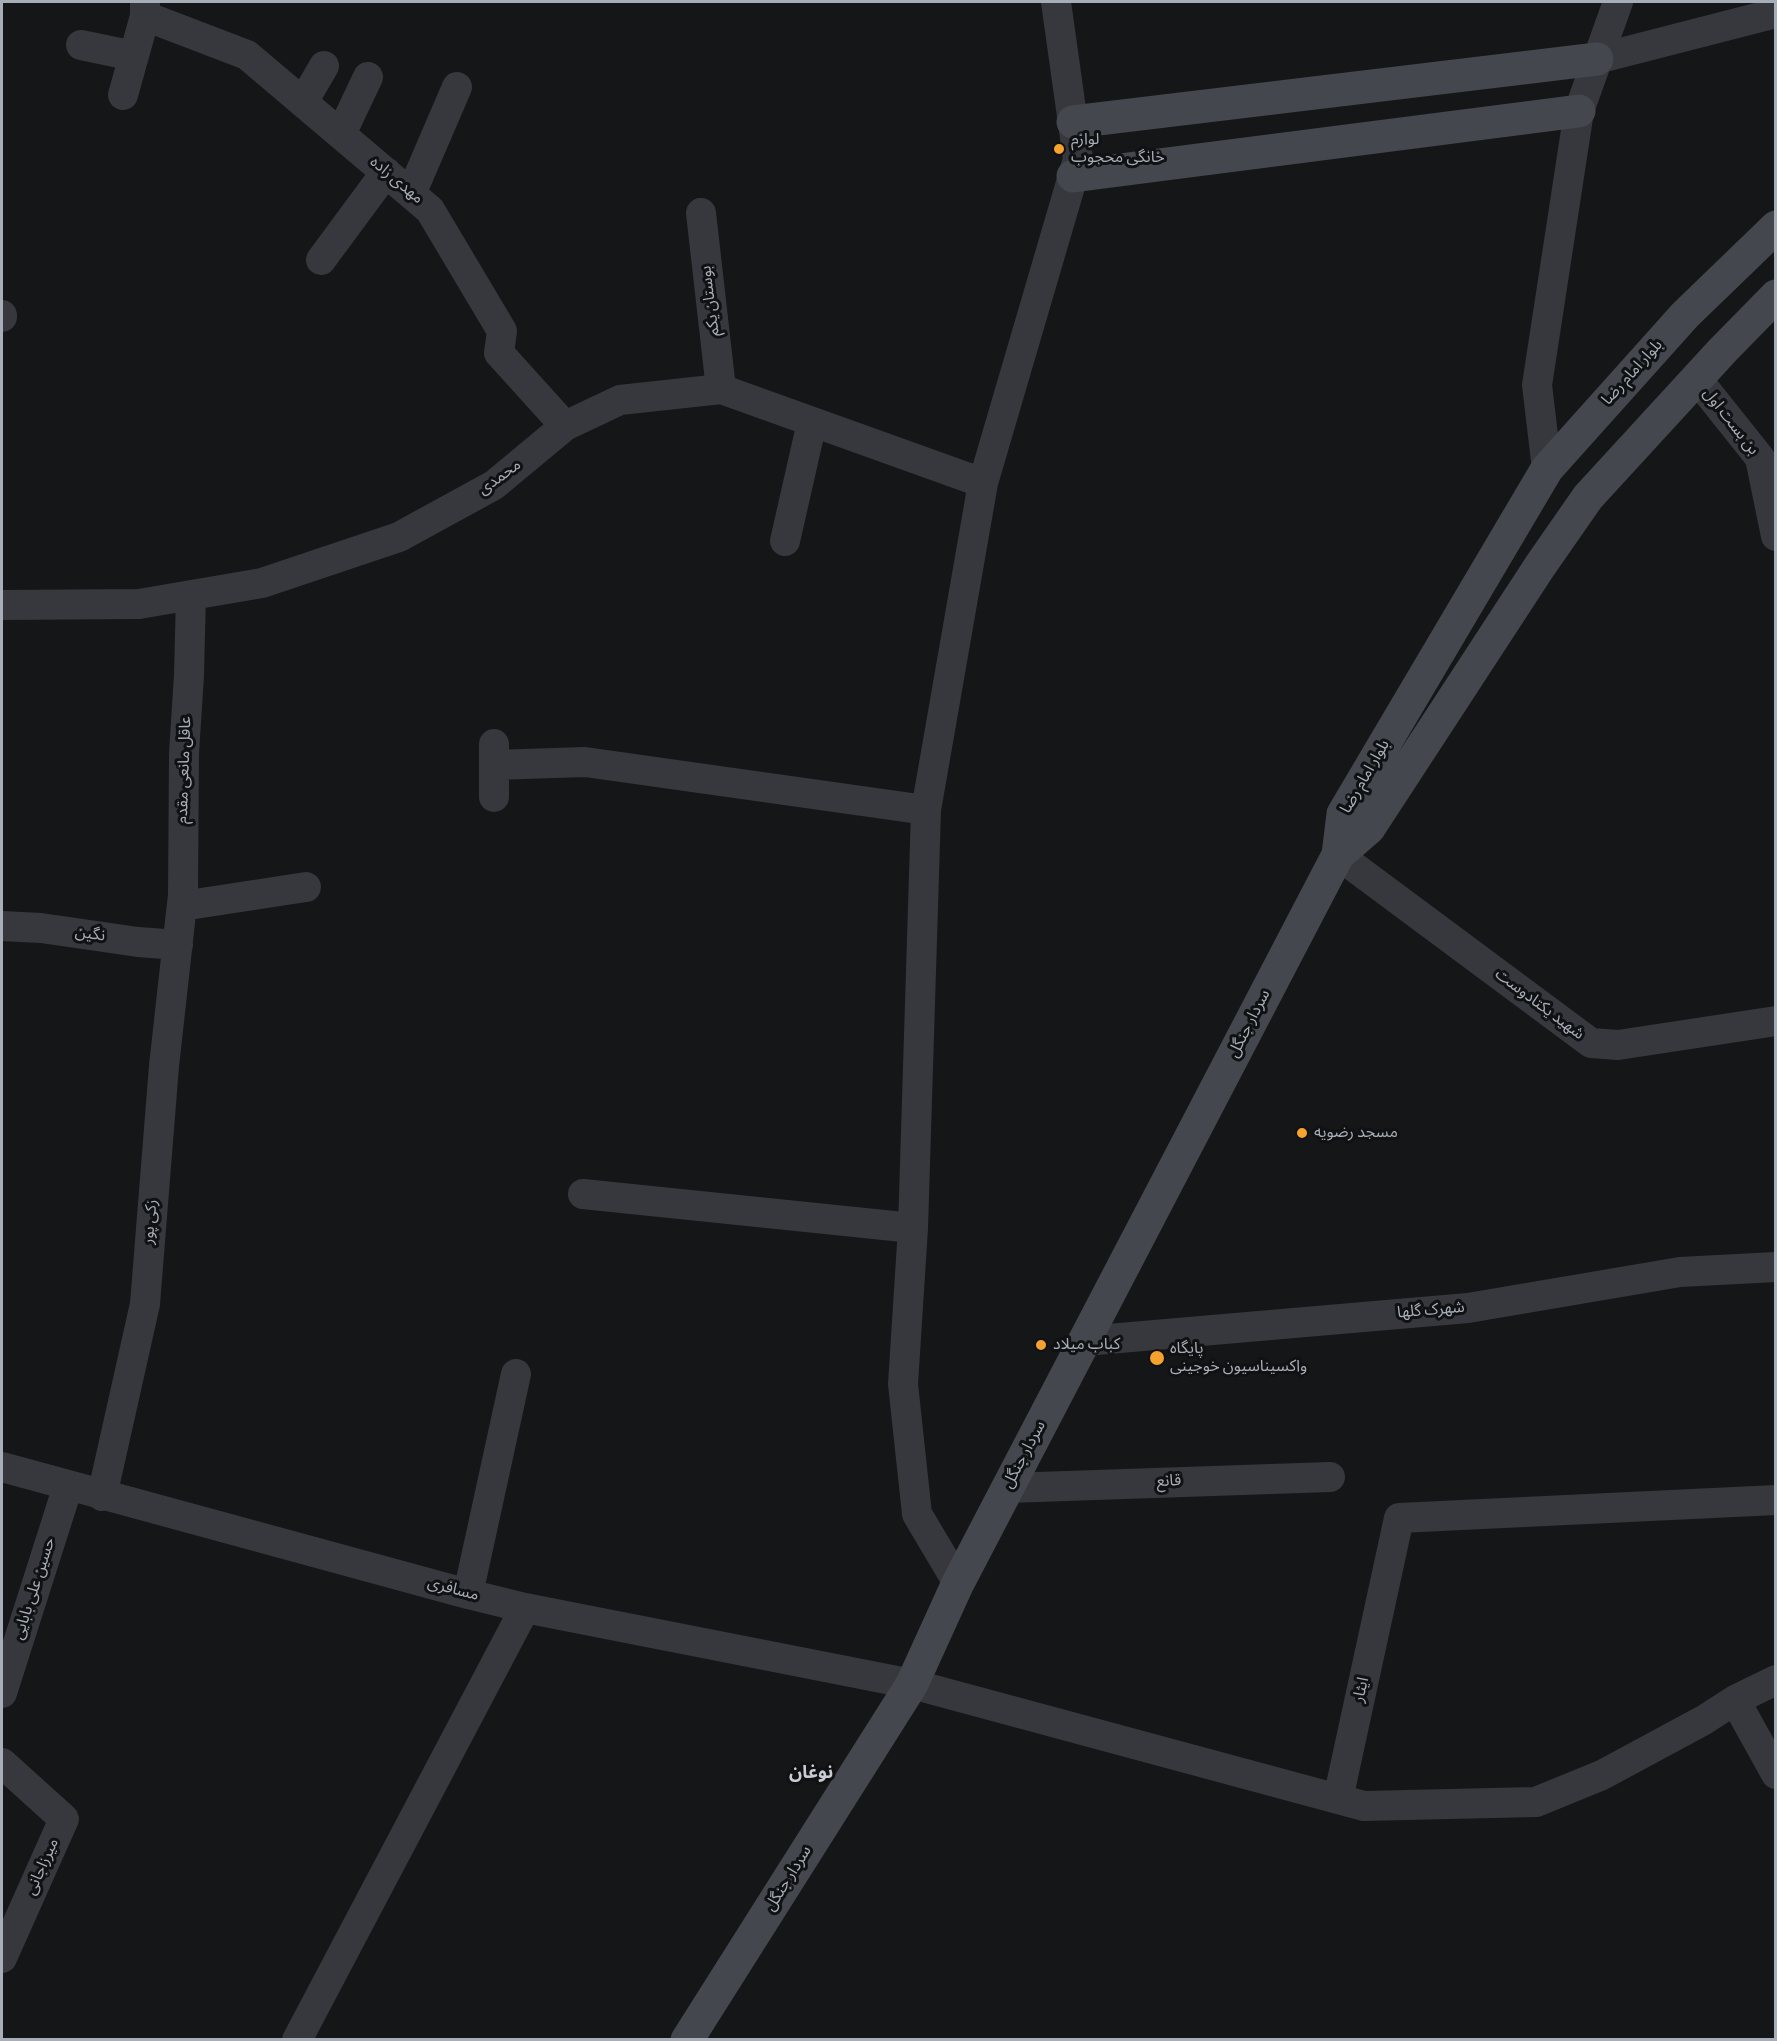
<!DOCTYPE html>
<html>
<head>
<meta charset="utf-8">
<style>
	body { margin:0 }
	#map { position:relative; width:1777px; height:2041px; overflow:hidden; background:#151617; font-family:"Source Sans 3",sans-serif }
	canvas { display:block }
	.frame { position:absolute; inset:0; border:3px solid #a7aeb8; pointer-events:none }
</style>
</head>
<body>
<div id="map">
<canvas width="1777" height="2041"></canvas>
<div class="frame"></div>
</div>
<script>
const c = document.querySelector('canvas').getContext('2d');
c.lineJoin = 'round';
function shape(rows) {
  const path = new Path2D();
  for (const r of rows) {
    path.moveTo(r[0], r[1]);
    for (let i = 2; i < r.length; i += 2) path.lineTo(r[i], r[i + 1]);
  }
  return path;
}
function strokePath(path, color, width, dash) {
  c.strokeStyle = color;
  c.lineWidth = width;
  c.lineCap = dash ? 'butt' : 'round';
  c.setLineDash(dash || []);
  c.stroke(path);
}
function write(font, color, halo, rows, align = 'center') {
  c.font = font + ' "Source Sans 3","Noto Sans Arabic",sans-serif';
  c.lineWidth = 6;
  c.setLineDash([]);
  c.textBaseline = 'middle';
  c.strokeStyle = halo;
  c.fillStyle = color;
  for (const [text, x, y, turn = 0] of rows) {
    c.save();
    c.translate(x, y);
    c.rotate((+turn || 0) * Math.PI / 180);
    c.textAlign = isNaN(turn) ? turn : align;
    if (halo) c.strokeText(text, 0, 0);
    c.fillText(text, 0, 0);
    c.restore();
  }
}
const street = shape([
	[145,16,247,55,430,210,502,331,499,353,565,426],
	[81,45,134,56],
	[1597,59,1776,13],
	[123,95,145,16,145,2],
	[303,102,324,66],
	[341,134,368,77],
	[411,194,457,87],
	[701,213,721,389],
	[321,260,386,172],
	[2,315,2,317],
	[1697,379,1760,458,1776,536],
	[1547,469,1537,385,1579,111,1618,2],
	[785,541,812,422],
	[2,605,139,604,262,583,399,537,494,485,565,426,620,400,721,389,983,483],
	[494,744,494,797],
	[494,765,585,762,926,810],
	[1338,855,1591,1043,1618,1045,1776,1021],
	[182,906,306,887],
	[2,926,41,928,138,942,178,945],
	[583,1194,913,1228],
	[1085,1341,1468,1308,1680,1272,1776,1267],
	[2,1467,468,1594,525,1608,912,1684,1338,1799,1399,1518,1776,1500],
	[1008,1488,1330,1477],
	[102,1496,145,1304,164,1066,183,895,184,753,189,675,191,595],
	[958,1583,917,1514,903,1384,913,1228,926,810,983,483,1078,159,1056,2],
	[468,1594,516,1374],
	[2,1693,68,1486],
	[1735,1700,1776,1774],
	[2,1763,64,1819,2,1958],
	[1338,1799,1364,1806,1536,1802,1602,1775,1704,1720,1735,1700,1776,1680],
	[297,2040,525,1608]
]);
const secondary = shape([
	[1073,122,1597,59],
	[1073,176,1579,111],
	[1338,855,1369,828,1540,566,1588,497,1723,350,1776,296],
	[687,2040,912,1684,958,1583,1338,855,1343,814,1547,469,1685,315,1776,227]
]);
const markers = [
	[1059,149,6,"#f6a22f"],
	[1302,1133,6,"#f6a22f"],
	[1041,1345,6,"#f6a22f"],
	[1157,1358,8,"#f6a22f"]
];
const poiNames = [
	["لوازم",1071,140],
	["خانگی محجوب",1071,158],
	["مسجد رضویه",1314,1133],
	["کباب میلاد",1053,1345],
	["پایگاه",1170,1349],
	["واکسیناسیون خوجینی",1170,1367]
];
const streetNames = [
	["مهدی زاده",396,181,40],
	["بوستان یکم",711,301,-97],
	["بلوار امام رضا",1633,373,-48],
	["بن بست اول",1730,422,52],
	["محمدی",500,478,-36],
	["عاقل مانعی مقدم",185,770,-88],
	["بلوار امام رضا",1366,777,-60],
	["نگین",90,935,8],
	["شهید یکتادوست",1539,1005,37],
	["سردار جنگل",1250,1024,-63],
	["زکی پور",151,1222,-85],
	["شهرک گلها",1431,1311,-5],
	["سردار جنگل",1025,1455,-62],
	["قانع",1169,1482,-2],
	["حسین علی بابایی",35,1589,-72],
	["مسافری",453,1590,15],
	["ایثار",1362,1690,-77],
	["میرزاجانی",43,1867,-66],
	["سردار جنگل",789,1879,-58]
];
const neighbourhoodNames = [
	["نوغان",811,1774]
];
strokePath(street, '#36383d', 30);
strokePath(secondary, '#44474d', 33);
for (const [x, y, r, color] of markers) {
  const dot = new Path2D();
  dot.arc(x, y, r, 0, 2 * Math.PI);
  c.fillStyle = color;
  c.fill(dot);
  strokePath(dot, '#101112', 2);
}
write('16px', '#a7aeb8', '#101112', poiNames, 'left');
write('16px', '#a7aeb8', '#101112', streetNames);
write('bold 18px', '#c8ccd4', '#101112', neighbourhoodNames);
</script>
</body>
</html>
